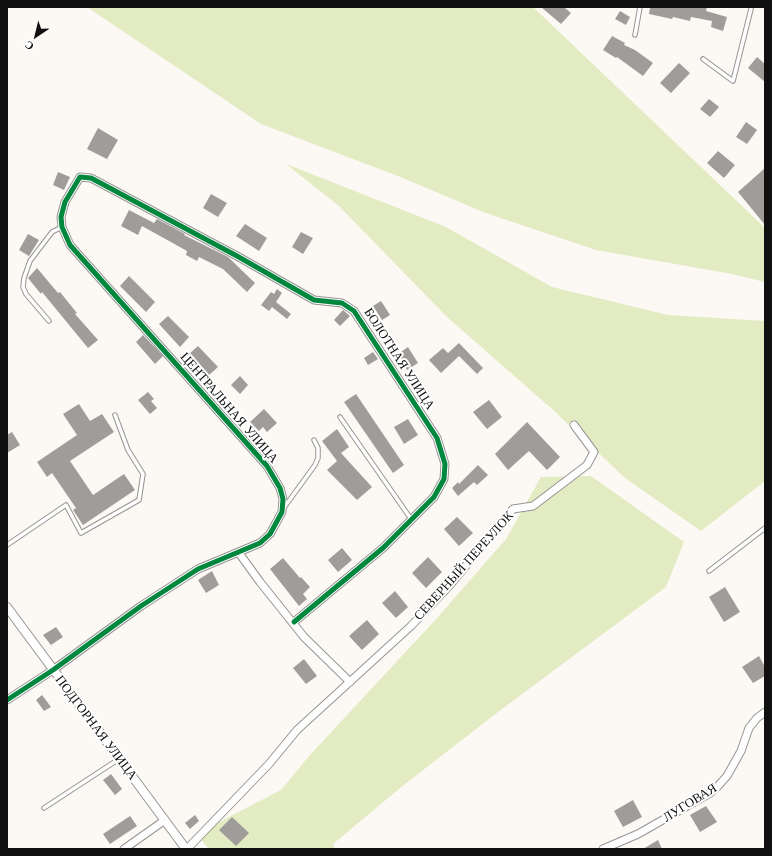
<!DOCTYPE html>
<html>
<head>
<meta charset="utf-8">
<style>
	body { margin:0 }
	#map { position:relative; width:772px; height:856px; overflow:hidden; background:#fcf9f5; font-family:"Libre Baskerville",serif }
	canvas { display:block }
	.frame { position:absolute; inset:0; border:8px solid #101010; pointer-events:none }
	.north { position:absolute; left:16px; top:16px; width:40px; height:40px; -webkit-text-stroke:3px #fff; paint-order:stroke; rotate:215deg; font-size:11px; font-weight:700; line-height:16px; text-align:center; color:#101010 }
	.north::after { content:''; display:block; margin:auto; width:14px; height:18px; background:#101010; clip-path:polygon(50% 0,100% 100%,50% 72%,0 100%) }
</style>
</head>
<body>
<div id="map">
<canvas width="772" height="856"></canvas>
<div class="frame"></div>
<div class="north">С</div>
</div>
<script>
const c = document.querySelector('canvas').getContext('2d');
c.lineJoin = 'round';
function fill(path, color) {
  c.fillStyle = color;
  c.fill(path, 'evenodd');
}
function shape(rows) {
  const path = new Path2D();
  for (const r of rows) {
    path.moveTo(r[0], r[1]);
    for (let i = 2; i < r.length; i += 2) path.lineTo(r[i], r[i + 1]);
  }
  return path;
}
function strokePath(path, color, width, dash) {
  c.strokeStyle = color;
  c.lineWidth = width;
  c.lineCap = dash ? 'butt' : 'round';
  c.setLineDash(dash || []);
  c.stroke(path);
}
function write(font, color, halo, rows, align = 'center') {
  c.font = font + ' "Libre Baskerville",serif';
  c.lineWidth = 4;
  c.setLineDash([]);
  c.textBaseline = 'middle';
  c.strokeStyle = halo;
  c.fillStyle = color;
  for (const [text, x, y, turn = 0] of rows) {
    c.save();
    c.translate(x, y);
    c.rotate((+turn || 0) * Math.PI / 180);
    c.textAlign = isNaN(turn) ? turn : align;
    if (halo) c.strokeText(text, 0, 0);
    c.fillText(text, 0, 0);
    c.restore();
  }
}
const forest = shape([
	[87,7,533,7,765,228,765,282,732,274,596,250,483,212,403,178,261,124],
	[286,164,446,227,552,287,668,315,765,321,765,481,701,531,625,478,552,409,446,316,339,206],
	[591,476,684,542,666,587,498,712,400,788,333,844,335,849,209,849,196,834,281,790,309,756,438,617,506,539,541,477]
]);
const building = shape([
	[541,7,564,7,571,13,561,24],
	[654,7,707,7,706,11,727,17,723,31,711,27,712,21,691,17,690,21,673,17,672,19,649,14,650,8],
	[620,11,630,17,626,25,615,19],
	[612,36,625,43,624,45,635,50,653,63,643,76,617,57,616,58,603,50],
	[757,57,765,64,765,82,748,68],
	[679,63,690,73,671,93,660,83],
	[709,99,719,107,710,117,700,109],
	[746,122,757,130,747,144,736,137],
	[98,128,118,140,107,159,87,149],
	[718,151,735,165,724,178,707,163],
	[765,168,765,225,738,192],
	[58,172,70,177,64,190,53,185],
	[211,194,227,203,218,217,203,208],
	[129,210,154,223,157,219,185,234,184,235,228,257,255,283,247,292,223,269,199,257,197,261,186,255,187,251,142,226,138,235,121,226],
	[245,224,267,238,259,251,236,236],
	[301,232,313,238,303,254,292,247],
	[28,234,39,240,29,256,19,250],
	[37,268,58,293,60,292,77,313,75,314,98,340,88,348,42,292,41,294,28,278],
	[129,276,155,302,146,312,120,286],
	[277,289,282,293,276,302,291,314,287,319,272,307,269,311,261,305,271,292,274,294],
	[381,301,390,315,382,320,373,306],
	[343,310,350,316,340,326,334,320],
	[168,316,189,337,180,347,159,324],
	[143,335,163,356,155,364,136,342],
	[459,343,483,368,477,374,459,356,441,373,429,360,443,348,448,353],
	[198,346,218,367,209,375,189,354],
	[408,347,418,363,407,370,398,354],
	[373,352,378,359,368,365,364,358],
	[240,376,248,385,240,394,231,385],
	[148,392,154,399,151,401,157,408,150,414,138,400],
	[356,394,404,465,393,473,344,402],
	[489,400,502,417,487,429,473,412],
	[79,404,90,421,102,414,114,432,70,461,93,495,124,474,135,490,83,525,73,510,76,508,52,473,47,477,37,462,77,435,63,414],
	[264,409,277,423,267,432,263,427,259,431,250,422],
	[408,419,418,435,404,444,394,427],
	[527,422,560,457,547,470,529,451,508,470,495,454],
	[337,429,349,447,341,453,372,487,357,500,327,470,337,461,322,441],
	[12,432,20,445,7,453,7,435],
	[478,465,488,475,477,485,474,482,458,496,452,488,458,482,459,484],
	[457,517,473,533,459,546,444,529],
	[342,548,352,560,338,572,328,560],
	[428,557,442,572,426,588,412,573],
	[283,558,300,578,301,577,310,587,303,594,307,599,299,606,270,569],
	[212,571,219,585,206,593,198,580],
	[725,587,740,612,724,622,709,597],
	[395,591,408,607,396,618,382,603],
	[367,620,379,634,362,650,349,636],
	[56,627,63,637,51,645,43,635],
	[759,656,765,667,765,676,753,683,742,667],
	[304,659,317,676,306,684,293,668],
	[42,695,51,707,44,711,36,700],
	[111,774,122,789,115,795,103,780],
	[633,800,642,817,623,827,614,811],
	[706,806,717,822,700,832,690,815],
	[195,815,199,821,190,829,185,823],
	[130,816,137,826,110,844,103,834],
	[232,817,249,833,236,846,219,830],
	[658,840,662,849,643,849]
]);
const service = shape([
	[635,35,640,7],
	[703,59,733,81,751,9],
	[49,321,26,294,23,287,24,278,30,261,52,232,62,227],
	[340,417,411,519],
	[283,509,315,465,318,458,318,448,314,440],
	[7,545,66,505,81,533,139,500,143,474,128,450,115,415],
	[709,571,765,528],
	[44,808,119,759]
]);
const minor = shape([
	[239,553,260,582,304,637,350,682],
	[7,700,53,670,141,606,198,569,260,543,270,534,282,512,283,499,280,488,267,466,70,245,62,227,61,217,65,202,80,177,91,178,237,256,314,300,342,303,354,311,437,438,445,464,444,479,434,497,383,548,294,622],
	[124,849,165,820],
	[187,849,269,764,297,730,411,626,449,586,513,509,533,506,587,465,594,452,574,425],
	[603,849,638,834,710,793,718,786,727,776,741,751,749,728,757,718,765,712]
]);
const tertiary = shape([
	[7,607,186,849]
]);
const cycleway = shape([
	[7,700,53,670,141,606,198,569,260,543,270,534,282,512,283,499,280,488,267,466,70,245,62,227,61,217,65,202,80,177,91,178,237,256,314,300,342,303,354,311,437,438,445,464,444,479,434,497,383,548,294,622]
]);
const streetNames = [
	["БОЛОТНАЯ УЛИЦА",399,359,57],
	["ЦЕНТРАЛЬНАЯ УЛИЦА",229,408,49],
	["СЕВЕРНЫЙ ПЕРЕУЛОК",464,566,-48],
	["ПОДГОРНАЯ УЛИЦА",96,728,53],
	["ЛУГОВАЯ",690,803,-32]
];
fill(forest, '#e2ebc1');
fill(building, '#a09c9a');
strokePath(service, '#969593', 5.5);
strokePath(minor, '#969593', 9);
strokePath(tertiary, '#969593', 10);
strokePath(service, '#fffefe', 3.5);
strokePath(minor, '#fffefe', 7);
strokePath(tertiary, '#fffefe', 8);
strokePath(cycleway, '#00873e', 5);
write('13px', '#101010', '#fff', streetNames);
</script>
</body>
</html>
